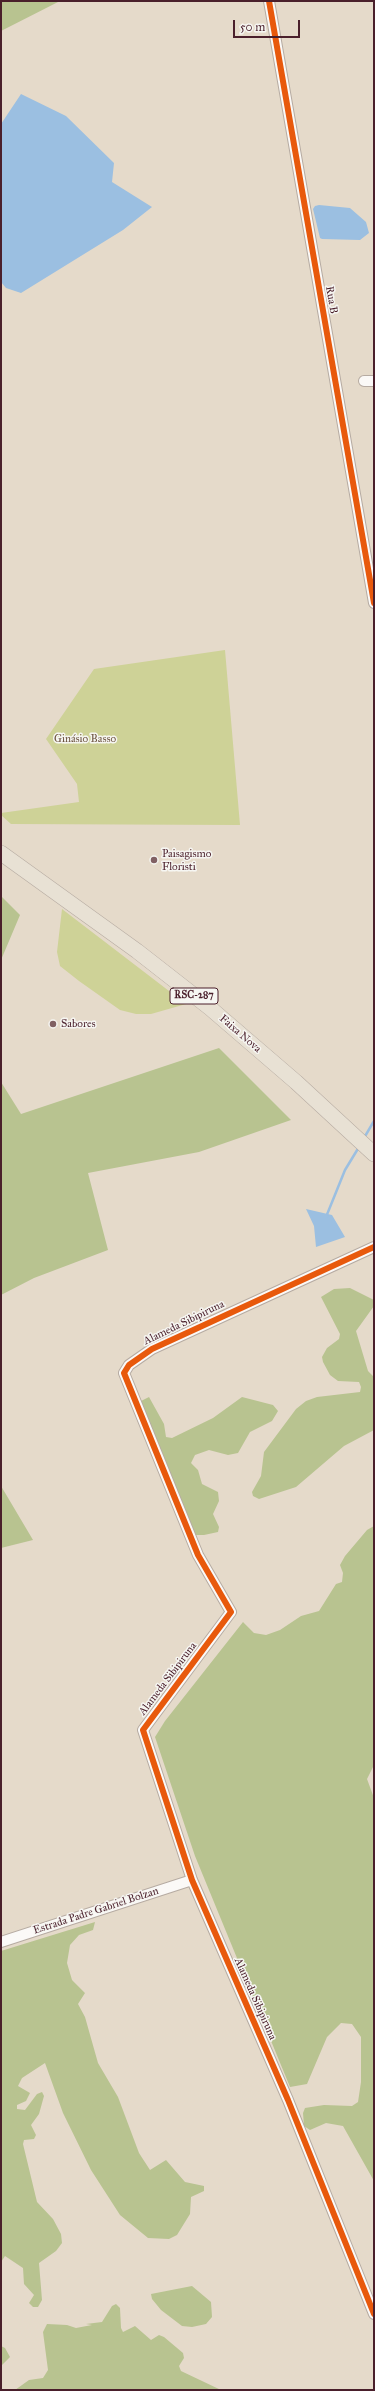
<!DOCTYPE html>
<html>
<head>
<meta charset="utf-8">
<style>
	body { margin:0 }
	#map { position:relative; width:375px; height:2391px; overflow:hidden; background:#e5daca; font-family:"IM FELL Great Primer",serif }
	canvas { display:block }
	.frame { position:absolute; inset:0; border:2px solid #4a1f2b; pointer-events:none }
	.scale { position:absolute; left:233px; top:20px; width:67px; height:18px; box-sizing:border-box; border:2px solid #4a1f2b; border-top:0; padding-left:5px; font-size:12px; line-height:14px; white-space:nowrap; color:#4a1f2b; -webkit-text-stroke:3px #f6f6f2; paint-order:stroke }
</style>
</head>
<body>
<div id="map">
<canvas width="375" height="2391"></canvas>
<div class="frame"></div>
<div class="scale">50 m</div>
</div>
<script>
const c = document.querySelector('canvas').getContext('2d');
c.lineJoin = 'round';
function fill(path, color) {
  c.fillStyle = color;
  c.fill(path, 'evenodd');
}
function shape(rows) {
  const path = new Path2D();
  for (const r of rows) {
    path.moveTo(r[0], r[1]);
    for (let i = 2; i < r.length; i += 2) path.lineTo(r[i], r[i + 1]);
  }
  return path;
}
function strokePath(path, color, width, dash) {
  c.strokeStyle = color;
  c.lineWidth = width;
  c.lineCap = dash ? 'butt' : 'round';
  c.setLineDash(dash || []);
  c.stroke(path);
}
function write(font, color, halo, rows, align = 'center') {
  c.font = font + ' "IM FELL Great Primer",serif';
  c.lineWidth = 3;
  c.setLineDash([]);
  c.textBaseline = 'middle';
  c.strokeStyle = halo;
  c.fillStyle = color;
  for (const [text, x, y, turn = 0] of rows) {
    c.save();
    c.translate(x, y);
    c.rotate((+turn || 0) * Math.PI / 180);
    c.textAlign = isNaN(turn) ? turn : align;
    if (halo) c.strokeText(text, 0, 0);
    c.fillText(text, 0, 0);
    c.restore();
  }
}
const green = shape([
	[225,650,240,825,11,824,1,815,1,813,79,802,77,784,46,739,94,669],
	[62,909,186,1004,151,1014,136,1014,120,1010,79,981,60,966,57,952]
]);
const forest = shape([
	[1,1,60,1,1,31],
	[1,896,20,915,1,960],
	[219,1048,291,1120,199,1152,88,1173,108,1250,34,1278,1,1295,1,1082,21,1114],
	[350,1288,374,1300,374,1306,356,1331,368,1371,374,1377,374,1430,344,1446,296,1487,259,1499,253,1496,252,1492,261,1476,264,1452,296,1409,306,1401,317,1397,360,1392,361,1387,359,1382,338,1381,330,1375,323,1362,322,1357,327,1348,339,1339,340,1334,321,1297,334,1289],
	[149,1397,164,1424,166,1437,172,1438,213,1418,242,1397,273,1405,278,1411,272,1421,250,1432,238,1453,228,1455,209,1450,195,1455,191,1463,198,1470,202,1484,218,1492,219,1501,213,1514,219,1527,218,1532,204,1535,195,1535,141,1401],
	[1,1486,33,1540,1,1548],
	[374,1526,374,1765,367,1779,374,1798,374,2181,343,2126,326,2123,310,2130,304,2126,303,2113,305,2108,324,2105,352,2106,358,2102,361,2082,361,2037,352,2024,341,2023,327,2037,307,2084,290,2087,195,1856,155,1737,165,1721,243,1622,254,1633,266,1635,280,1630,301,1616,319,1611,336,1584,342,1582,343,1573,340,1565,345,1556,367,1530],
	[95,1922,93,1930,79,1935,70,1945,67,1963,72,1980,85,1993,78,2004,85,2017,98,2063,118,2097,139,2153,150,2170,166,2160,185,2182,204,2186,204,2191,191,2197,190,2214,177,2235,169,2239,148,2238,120,2215,91,2170,63,2113,45,2063,22,2078,18,2086,30,2093,26,2101,17,2105,17,2109,25,2110,37,2094,42,2092,44,2096,39,2114,31,2125,36,2135,34,2139,24,2140,23,2144,37,2202,53,2219,61,2234,62,2243,56,2251,39,2263,42,2300,38,2307,33,2307,29,2303,34,2295,24,2284,23,2268,5,2256,1,2262,1,1951],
	[192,2286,211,2302,212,2317,206,2324,192,2327,182,2326,161,2310,152,2299,151,2294],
	[116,2304,120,2308,121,2328,123,2332,135,2326,151,2340,159,2335,164,2337,183,2353,184,2358,179,2366,181,2371,221,2390,15,2390,29,2380,43,2378,48,2370,43,2332,47,2324,67,2325,76,2328,92,2325,86,2324,102,2322,112,2306],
	[1,2346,5,2348,10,2357,1,2366]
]);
const water = shape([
	[21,94,66,116,114,163,112,182,152,207,123,230,21,293,6,288,1,282,1,124],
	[319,205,350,208,366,222,369,233,360,240,322,239,320,238,313,209,315,206],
	[306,1209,332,1215,345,1237,316,1247,314,1226]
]);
const stream = shape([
	[364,1138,374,1121],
	[326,1217,345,1170,359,1147]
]);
const minor = shape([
	[269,1,374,603],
	[364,381,374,381],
	[374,1247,152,1349,129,1365,124,1373,198,1555,231,1612,143,1730,192,1880,288,2100,374,2314],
	[1,1942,192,1880]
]);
const highway = shape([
	[1,853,137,951,210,1008,296,1082,374,1154]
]);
const cycleway = shape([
	[269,1,374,603],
	[374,1247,152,1349,129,1365,124,1373,198,1555,231,1612,143,1730,192,1880,288,2100,374,2314]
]);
const markers = [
	[154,860,4,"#806063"],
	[53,1024,4,"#806063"]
];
const shields = [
	[194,996,48]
];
const shieldNames = [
	["RSC-287",194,996]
];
const streetNames = [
	["Rua B",331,300,80],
	["Faixa Nova",240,1034,41],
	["Alameda Sibipiruna",184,1323,-26],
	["Alameda Sibipiruna",168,1679,-53],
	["Estrada Padre Gabriel Bolzan",96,1911,-18],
	["Alameda Sibipiruna",255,1999,66]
];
const parkNames = [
	["Ginásio Basso",85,739]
];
const poiNames = [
	["Paisagismo",162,854],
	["Floristi",162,867],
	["Sabores",61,1024]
];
fill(green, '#ced297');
fill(forest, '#b8c390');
fill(water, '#9bbfe1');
strokePath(stream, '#9bbfe1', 2.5);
strokePath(minor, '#b6aba2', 12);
strokePath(highway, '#b6aba2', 16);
strokePath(minor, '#fbf9f7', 10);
strokePath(highway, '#e8e1d4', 15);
strokePath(cycleway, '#e8590c', 6);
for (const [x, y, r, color] of markers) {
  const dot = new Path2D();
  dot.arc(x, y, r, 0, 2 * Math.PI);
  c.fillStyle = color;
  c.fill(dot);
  strokePath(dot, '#f6f6f2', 1.5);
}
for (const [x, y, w] of shields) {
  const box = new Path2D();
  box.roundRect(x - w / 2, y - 8, w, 16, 3);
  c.fillStyle = '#f6f6f2';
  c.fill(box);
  strokePath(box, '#4a1f2b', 1);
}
write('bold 10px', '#4a1f2b', null, shieldNames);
write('11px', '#4a1f2b', '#f6f6f2', streetNames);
write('11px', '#6c533f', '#f6f6f2', parkNames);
write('11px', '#4a1f2b', '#f6f6f2', poiNames, 'left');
</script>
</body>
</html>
